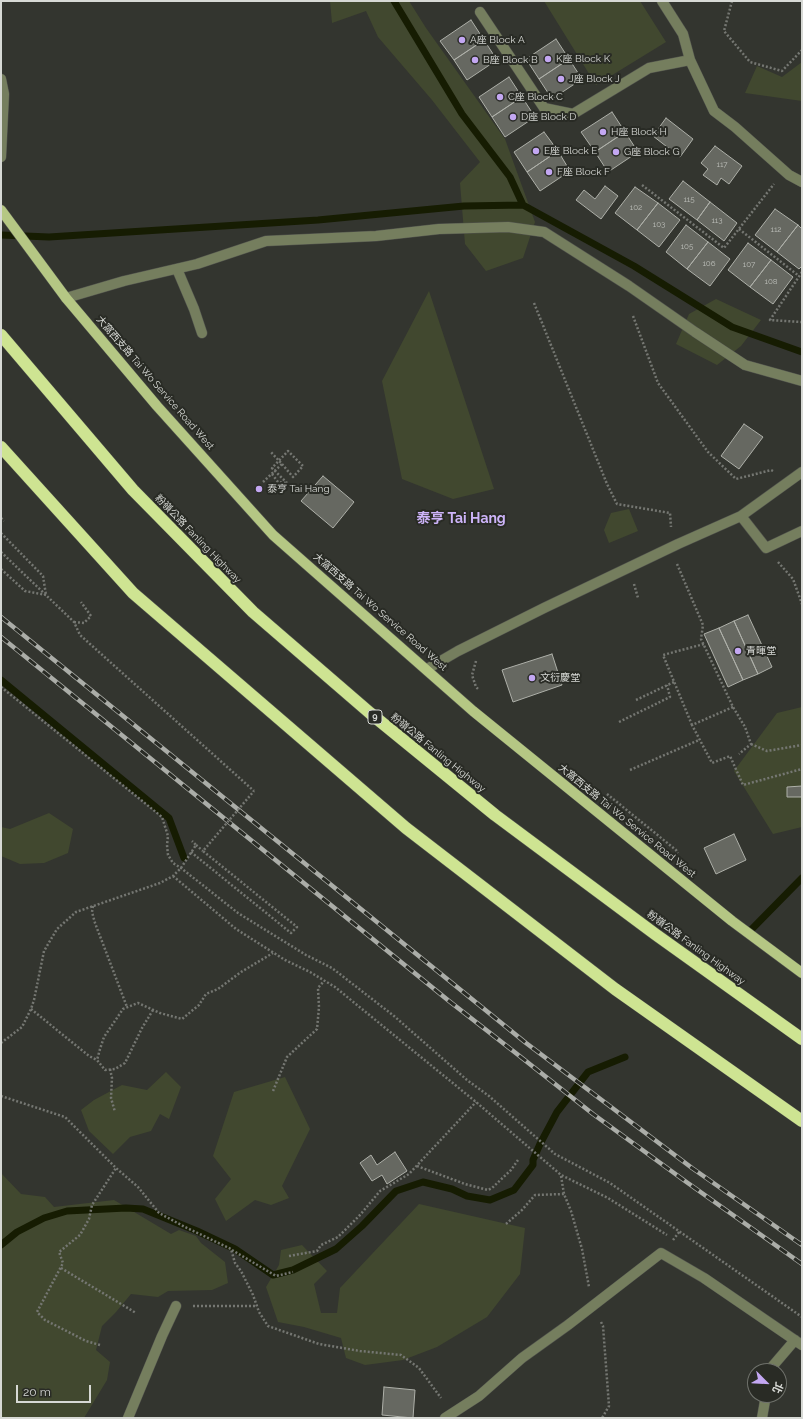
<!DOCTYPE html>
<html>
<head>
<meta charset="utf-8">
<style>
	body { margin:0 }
	#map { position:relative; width:803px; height:1419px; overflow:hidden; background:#33352f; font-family:Raleway,"Noto Sans TC",sans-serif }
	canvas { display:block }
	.frame { position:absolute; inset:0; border:2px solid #d7d9d5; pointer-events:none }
	.north { position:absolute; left:747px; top:1363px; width:40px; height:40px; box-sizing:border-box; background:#292b25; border:1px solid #6f716b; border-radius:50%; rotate:114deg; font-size:11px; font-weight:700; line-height:16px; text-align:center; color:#d7d9d5 }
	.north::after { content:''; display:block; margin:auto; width:14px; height:18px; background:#c3a7f2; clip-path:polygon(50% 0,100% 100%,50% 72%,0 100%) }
	.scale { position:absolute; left:16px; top:1385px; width:75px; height:18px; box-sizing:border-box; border:2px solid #d7d9d5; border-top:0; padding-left:5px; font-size:12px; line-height:14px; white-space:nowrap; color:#d7d9d5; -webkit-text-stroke:3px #292b25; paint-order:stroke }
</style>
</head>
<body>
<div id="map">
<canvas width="803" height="1419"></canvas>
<div class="frame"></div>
<div class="north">北</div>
<div class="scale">20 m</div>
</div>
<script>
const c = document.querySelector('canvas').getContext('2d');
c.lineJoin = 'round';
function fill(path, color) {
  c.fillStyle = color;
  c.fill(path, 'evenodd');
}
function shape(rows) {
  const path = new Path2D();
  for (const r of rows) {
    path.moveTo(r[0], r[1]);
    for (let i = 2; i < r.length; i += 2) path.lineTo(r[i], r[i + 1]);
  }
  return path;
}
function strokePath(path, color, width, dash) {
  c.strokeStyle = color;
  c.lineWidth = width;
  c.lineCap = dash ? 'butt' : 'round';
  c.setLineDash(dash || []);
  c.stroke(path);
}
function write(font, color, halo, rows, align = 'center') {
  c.font = font + ' Raleway,"Noto Sans TC",sans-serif';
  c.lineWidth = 4;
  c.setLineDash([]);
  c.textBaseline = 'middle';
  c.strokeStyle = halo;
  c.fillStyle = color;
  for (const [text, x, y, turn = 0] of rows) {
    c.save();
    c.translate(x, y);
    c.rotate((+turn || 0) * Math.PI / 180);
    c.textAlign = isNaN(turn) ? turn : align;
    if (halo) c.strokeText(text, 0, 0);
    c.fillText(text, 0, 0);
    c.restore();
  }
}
const green = shape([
	[330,1,409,1,426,28,505,139,535,222,523,258,486,271,465,244,460,183,480,162,432,100,378,37,366,11,332,23],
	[544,1,640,1,666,42,596,85],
	[802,62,802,101,745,93,757,66,782,77],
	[429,291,494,489,453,499,402,479,382,381],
	[716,299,761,320,741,346,717,365,676,344,689,314],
	[629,509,638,531,609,543,604,530,611,513],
	[802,707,802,827,773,834,734,771,777,713],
	[49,813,73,829,68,853,44,863,20,864,1,856,1,827,10,829],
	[166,1072,181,1087,169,1119,160,1114,151,1131,130,1137,113,1154,89,1131,81,1110,94,1100,122,1085,147,1090],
	[285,1077,310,1129,282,1186,289,1198,271,1205,255,1200,226,1221,215,1199,231,1179,213,1156,234,1092],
	[1,1173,21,1194,45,1197,54,1207,114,1200,171,1234,179,1230,196,1236,201,1243,225,1262,228,1283,212,1290,168,1291,158,1297,131,1294,116,1312,102,1326,96,1350,110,1362,107,1380,84,1418,1,1418],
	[419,1204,525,1228,520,1274,487,1317,437,1347,403,1360,365,1365,346,1358,341,1338,304,1327,278,1322,266,1287,279,1265,281,1250,302,1245,327,1271,314,1284,321,1313,337,1313,340,1288]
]);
const stream = shape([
	[394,1,462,114,510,177,523,205],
	[1,235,49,237,318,220,464,206,523,205,634,266,732,327,802,352],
	[1,680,169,818,184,858],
	[747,934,802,878],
	[1,1245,17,1232,44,1218,67,1211,126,1208,143,1209,197,1231,235,1249,273,1275,293,1270,336,1249,362,1226,396,1191,423,1182,452,1189,467,1196,490,1200,514,1190,533,1165,533,1160,540,1144,557,1112,588,1072,625,1057]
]);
const building = shape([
	[471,20,484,40,454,60,440,41,471,20],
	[556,39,569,59,539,79,526,59,556,39],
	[484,40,497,60,467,80,454,60,484,40],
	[569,59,582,79,552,99,539,79,569,59],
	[509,77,522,97,492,117,479,97,509,77],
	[522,97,535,117,505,137,492,117,522,97],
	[612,112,625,132,595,152,581,132,612,112],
	[666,118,693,139,680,157,653,136,666,118],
	[544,132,558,151,527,172,514,152,544,132],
	[625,132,638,152,608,172,595,152,625,132],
	[715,146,742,166,729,184,721,178,717,185,703,175,708,169,701,163,715,146],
	[558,151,570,171,540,191,527,172,558,151],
	[683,181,710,202,697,220,669,199,683,181],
	[605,186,618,196,601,219,576,200,584,190,595,199,605,186],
	[635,187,658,203,637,230,615,213,635,187],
	[710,202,737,223,724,241,697,220,710,202],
	[658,203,680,220,659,247,637,230,658,203],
	[775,209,798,225,777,252,755,235,775,209],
	[686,225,708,242,687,269,666,252,686,225],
	[798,225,802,229,802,266,799,269,777,252,798,225],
	[708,242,730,259,710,286,687,269,708,242],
	[748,243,771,260,750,287,728,270,748,243],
	[771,260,793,277,773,304,750,287,771,260],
	[744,424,763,437,739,469,721,456,744,424],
	[323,476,354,502,333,528,301,501,323,476],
	[748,615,772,667,758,674,734,621,748,615],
	[734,621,758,674,743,680,719,628,734,621],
	[719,628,743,680,728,687,704,634,719,628],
	[552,654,562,685,513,702,502,670,552,654],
	[802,786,802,797,787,797,787,787,802,786],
	[734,834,746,860,716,874,704,848,734,834],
	[395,1152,407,1171,387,1184,382,1175,372,1181,360,1163,371,1155,377,1165,395,1152],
	[384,1387,415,1390,413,1418,382,1415,384,1387]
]);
const path = shape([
	[732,1,724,31,750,62,782,71,802,50],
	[642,185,724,248,774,184],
	[739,229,799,276],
	[802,272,770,320,802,322],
	[534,303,607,484,617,504,670,513,671,527],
	[633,316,658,383,708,452,736,479,771,470,773,471],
	[272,474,278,482,287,483],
	[263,482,282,464,270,451],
	[1,518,4,521],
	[1,533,43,576,46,595],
	[1,552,74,622,80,635,254,791],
	[778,562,793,579,802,604],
	[677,564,703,625,701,639,733,707,745,727,751,744,739,754],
	[1,569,25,591,46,595],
	[634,584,638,598],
	[74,622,84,623,91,616,81,602],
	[476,661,472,675,476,687,479,690],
	[1,687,162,817,168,836,167,845,168,855,173,863,181,868,238,913,306,955,332,968,394,1016,467,1080,489,1096,555,1154,610,1183,802,1317],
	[636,700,674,682],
	[733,707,692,725,712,763,730,756,743,785,802,769],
	[619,722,670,697,667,685],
	[692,725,663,655,704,644],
	[751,744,767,751,802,745],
	[630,770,699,740],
	[607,794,676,850,678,853],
	[196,845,203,851],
	[191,852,197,857],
	[173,876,236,929,285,960,310,972,335,987,476,1102,561,1175,608,1198,667,1235],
	[93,906,92,912,95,923,127,1007],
	[31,1009,89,1056,97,1060],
	[153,1010,142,1028,125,1063,115,1069,105,1070,97,1060,100,1049,104,1037,123,1009,138,1003,160,1013,182,1019,199,1005,206,994,218,989,241,972,273,953],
	[1,1043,22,1027,31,1009,34,1000,44,951,57,929,76,912,160,883,173,876,181,868,196,845,192,841],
	[110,1069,112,1078,111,1098,115,1112],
	[273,1091,287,1057,317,1029,319,1007,318,988,324,981],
	[1,1096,65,1117,116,1168,138,1187,159,1213,185,1227,231,1249,235,1263,241,1271,253,1295,259,1312,268,1326,319,1344,360,1351,401,1355,419,1368,441,1398],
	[417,1166,465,1184,488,1190,492,1188,511,1170,518,1160],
	[561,1176,564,1194,571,1211,582,1249,589,1287],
	[506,1224,522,1210,535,1195,564,1194],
	[673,1240,680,1231],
	[232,1250,276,1276,293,1272],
	[289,1256,317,1251,321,1245,338,1237,360,1215,380,1191,409,1174,476,1102],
	[61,1268,136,1313],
	[193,1306,257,1306],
	[601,1322,603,1326,609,1406,602,1418],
	[100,1345,86,1341,45,1320,37,1312,63,1263,59,1252,80,1235,89,1219,92,1205,116,1168]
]);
const minor = shape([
	[662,1,683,34,690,60,714,111,735,127,789,175,802,182],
	[480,12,544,108,573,114,649,68,690,60],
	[1,79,4,94,1,157],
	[177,269,194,309,202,333],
	[66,298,124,281,197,264,266,241,376,236,439,229,508,227,544,232,629,286,695,332,745,365,802,381],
	[741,516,766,548,802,531],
	[427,669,458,651,544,608,678,544,741,516,802,472],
	[770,1371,771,1368,795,1340],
	[128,1418,162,1336,176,1306],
	[445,1418,479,1396,522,1358,568,1325,661,1253,704,1278,802,1345],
	[762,1418,766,1395]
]);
const major = shape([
	[1,210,66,298,157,406,273,535,473,711,732,921,802,973]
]);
const highway = shape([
	[1,335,133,490,253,612,370,713,495,815,655,934,802,1039],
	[1,447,133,593,406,828,615,989,802,1121]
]);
const rail = shape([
	[1,617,526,1043,692,1168,802,1245],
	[1,637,449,1001,517,1054,593,1114,685,1181,802,1264]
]);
const pathBridge = shape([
	[282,464,293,477,303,466,288,451,272,468,287,483],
	[197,857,291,933,297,927,203,851,254,791]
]);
const markers = [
	[462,40,4,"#c3a7f2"],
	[548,59,4,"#c3a7f2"],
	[475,60,4,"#c3a7f2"],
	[561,79,4,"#c3a7f2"],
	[500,97,4,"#c3a7f2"],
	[513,117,4,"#c3a7f2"],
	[603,132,4,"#c3a7f2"],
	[536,151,4,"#c3a7f2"],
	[616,152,4,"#c3a7f2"],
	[549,172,4,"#c3a7f2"],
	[259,489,4,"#c3a7f2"],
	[738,651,4,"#c3a7f2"],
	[532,678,4,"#c3a7f2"]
];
const numberNames = [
	["117",722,165],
	["115",689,200],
	["102",636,208],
	["113",717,221],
	["103",659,225],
	["112",776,230],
	["105",687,247],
	["106",709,264],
	["107",749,265],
	["108",771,282]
];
const shields = [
	[375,717,14]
];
const shieldNames = [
	["9",375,717]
];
const poiNames = [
	["A座 Block A",470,40],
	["K座 Block K",556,59],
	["B座 Block B",483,60],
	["J座 Block J",569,79],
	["C座 Block C",508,97],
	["D座 Block D",521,117],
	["H座 Block H",611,132],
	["E座 Block E",544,151],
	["G座 Block G",624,152],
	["F座 Block F",557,172],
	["泰亨 Tai Hang",267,489],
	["青暉堂",746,651],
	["文衍慶堂",540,678]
];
const streetNames = [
	["大窩西支路 Tai Wo Service Road West",155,383,49],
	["粉嶺公路 Fanling Highway",198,539,46],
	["大窩西支路 Tai Wo Service Road West",380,612,41],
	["粉嶺公路 Fanling Highway",438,753,39],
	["大窩西支路 Tai Wo Service Road West",627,821,39],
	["粉嶺公路 Fanling Highway",696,948,36]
];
const districtNames = [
	["泰亨 Tai Hang",461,519]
];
fill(green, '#41482f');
strokePath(stream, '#161c02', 7);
fill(building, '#666861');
strokePath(building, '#aeb0a9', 1);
strokePath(minor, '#51534d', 11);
strokePath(major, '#51534d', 11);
strokePath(highway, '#51534d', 13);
strokePath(path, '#757772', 2.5, [2, 2]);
strokePath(minor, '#757e5e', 10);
strokePath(major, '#b5c784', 10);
strokePath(highway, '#cee492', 12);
strokePath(rail, '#abada8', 4.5);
strokePath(rail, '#292b25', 3, [9]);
strokePath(pathBridge, '#757772', 2.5, [2, 2]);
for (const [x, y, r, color] of markers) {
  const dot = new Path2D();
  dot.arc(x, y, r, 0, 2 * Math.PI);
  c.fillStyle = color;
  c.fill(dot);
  strokePath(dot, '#292b25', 1.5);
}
write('8px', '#bbbdb8', null, numberNames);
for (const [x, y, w] of shields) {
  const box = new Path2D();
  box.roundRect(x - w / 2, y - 7, w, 14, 3);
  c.fillStyle = '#292b25';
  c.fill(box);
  strokePath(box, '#d7d9d5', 1);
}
write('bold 9px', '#d7d9d5', null, shieldNames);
write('10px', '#d7d9d5', '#292b25', poiNames, 'left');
write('10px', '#d7d9d5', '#292b25', streetNames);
write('bold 14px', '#cdb4f9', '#292b25', districtNames);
</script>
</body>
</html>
